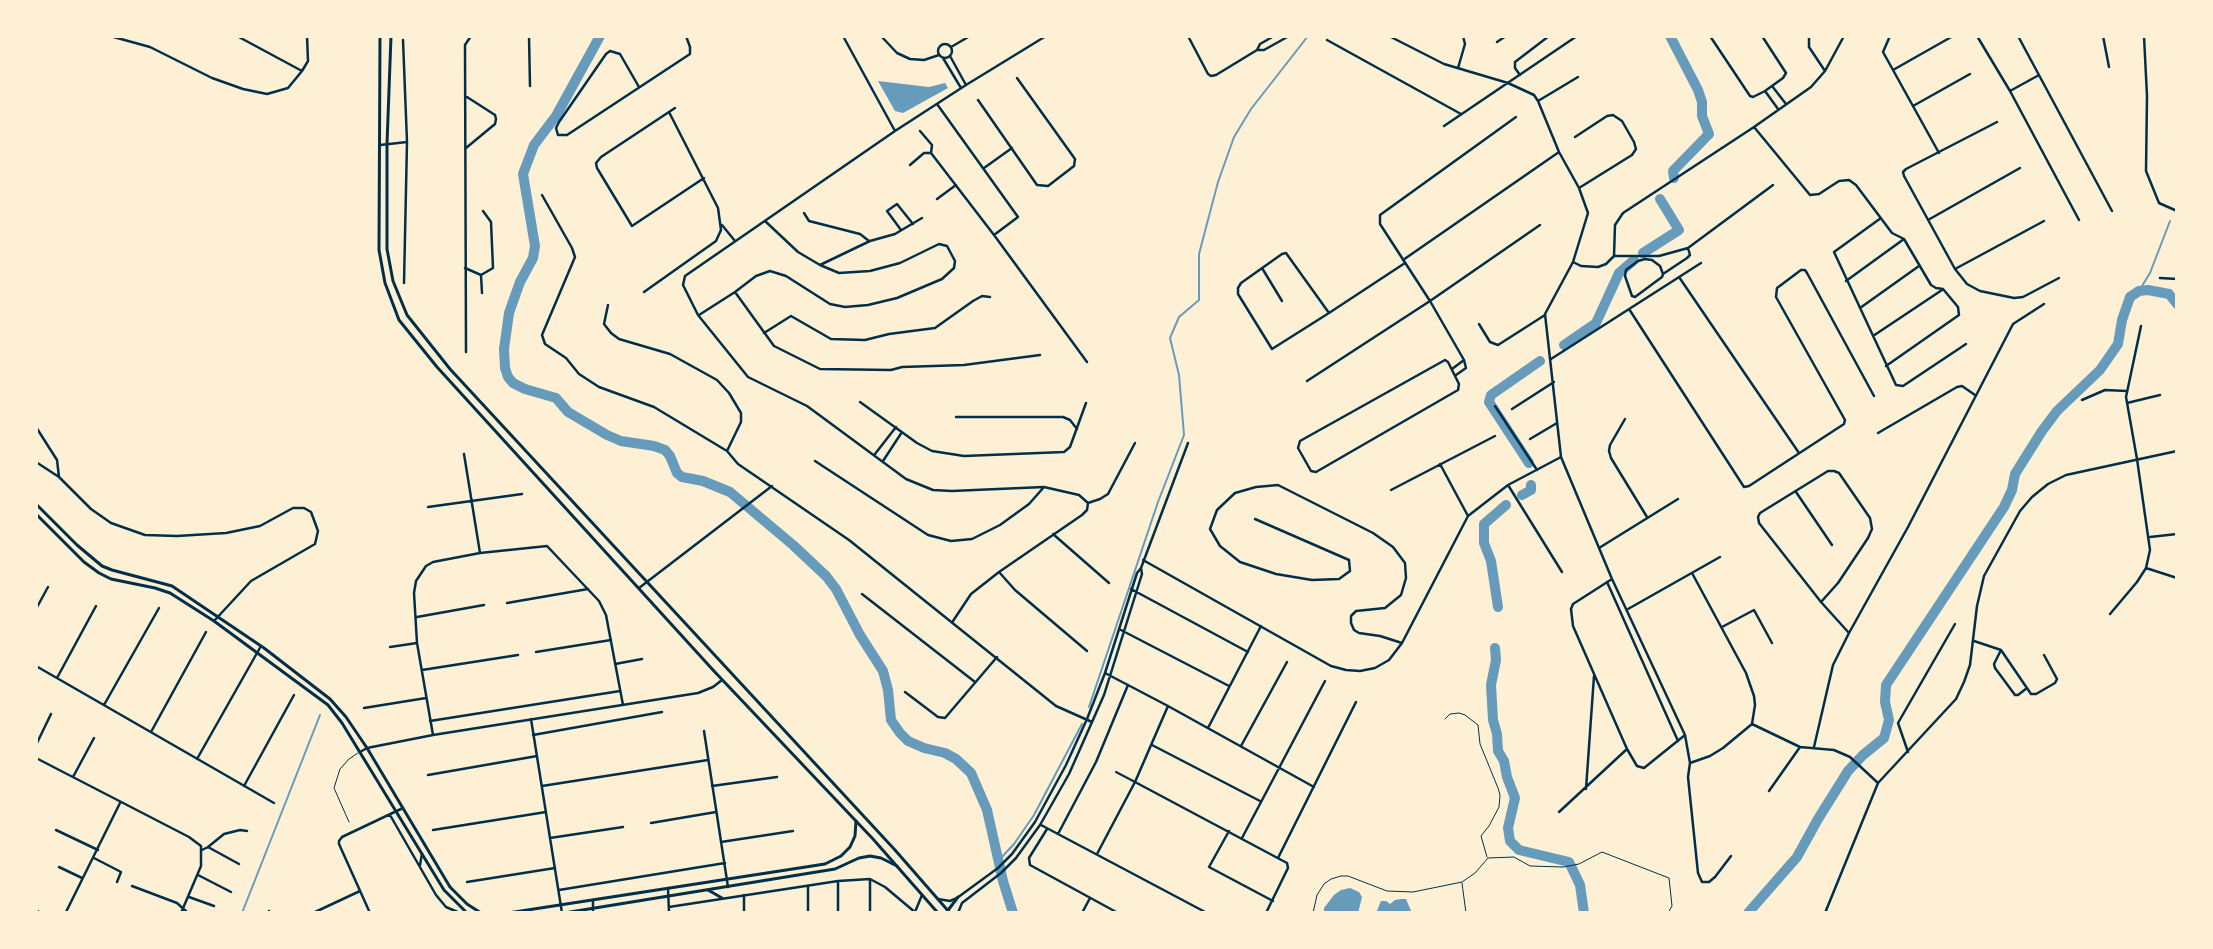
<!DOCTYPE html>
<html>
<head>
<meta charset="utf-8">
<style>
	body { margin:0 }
	#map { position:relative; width:2213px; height:949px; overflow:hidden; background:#fdf0d5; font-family:"IBM Plex Serif",serif }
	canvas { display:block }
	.frame { position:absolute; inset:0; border:38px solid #fdf0d5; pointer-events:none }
</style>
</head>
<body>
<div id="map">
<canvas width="2213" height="949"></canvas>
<div class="frame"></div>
</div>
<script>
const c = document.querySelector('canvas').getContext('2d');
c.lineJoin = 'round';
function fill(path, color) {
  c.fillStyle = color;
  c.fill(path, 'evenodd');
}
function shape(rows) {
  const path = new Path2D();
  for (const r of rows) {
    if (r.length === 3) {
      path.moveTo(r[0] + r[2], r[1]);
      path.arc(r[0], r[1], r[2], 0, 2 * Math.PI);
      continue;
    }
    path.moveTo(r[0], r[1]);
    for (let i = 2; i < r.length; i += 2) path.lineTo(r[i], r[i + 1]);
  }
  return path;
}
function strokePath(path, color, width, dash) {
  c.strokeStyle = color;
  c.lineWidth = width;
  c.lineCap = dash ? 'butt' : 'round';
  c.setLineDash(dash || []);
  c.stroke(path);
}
const water = shape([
	[878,81,929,87,945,83,948,88,903,113,895,111],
	[1350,888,1359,892,1362,897,1358,913,1324,913,1324,908,1334,895,1341,890],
	[1401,899,1406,899,1412,913,1376,913,1381,901,1386,901,1390,904,1395,900]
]);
const stream = shape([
	[2139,291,2150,273,2170,221],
	[1089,707,1158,502,1184,435,1179,375,1170,338,1179,317,1199,300,1199,254,1218,182,1234,137,1251,109,1308,36],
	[999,860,1014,844,1034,815,1082,724],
	[242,913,320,715]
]);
const river = shape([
	[600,36,556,116,534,145,523,174,535,246,533,258,520,282,509,313,504,349,505,368,508,377,513,383,525,389,556,398,568,412,607,435,621,441,654,446,665,450,670,456,677,473,682,477,703,481,730,492,793,545,826,576,836,589,860,635,883,671,888,690,891,720,900,733,908,741,924,748,945,753,956,759,971,773,987,810,1003,881,1013,913],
	[1670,36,1698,90,1702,102,1702,116,1709,134,1673,171,1674,178],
	[1643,253,1679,230,1660,199],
	[1564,345,1596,323,1619,273,1634,260],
	[1529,463,1489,402,1491,395,1540,361],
	[1522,495,1531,490,1531,485],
	[1498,607,1491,561,1484,543,1484,524,1506,505],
	[1495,648,1496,660,1491,685,1493,720,1497,734,1498,751,1504,761,1507,777,1515,798,1508,828,1510,841,1519,850,1569,862,1580,885,1584,913],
	[1748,913,1797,857,1818,819,1848,771,1863,755,1884,738,1889,720,1885,702,1886,685,2004,507,2012,490,2015,474,2042,431,2057,411,2100,370,2118,344,2122,320,2130,297,2139,291,2148,290,2169,294,2177,304]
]);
const service = shape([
	[1445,719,1450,714,1459,713,1465,715,1478,725,1480,744,1498,788,1500,795,1499,807,1489,826,1481,836,1487,857],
	[349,822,334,788,340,769,349,759,358,753],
	[1462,883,1466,913],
	[1313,913,1317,895,1324,884,1331,879,1341,876,1348,876,1387,891,1413,892,1462,882,1475,873,1488,858,1514,857,1530,866,1563,867,1579,864,1602,852,1669,878,1672,906,1668,913]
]);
const pedestrian = shape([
	[1116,772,1135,782]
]);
const minor = shape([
	[110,36,150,47,212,78,243,89,267,94,288,88,302,71,308,61,307,36],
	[237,36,302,71],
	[529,36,530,86],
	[843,36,895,131],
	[881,36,897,53,910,59,924,60,939,55],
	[1046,36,966,85,895,131,685,276,683,285,698,315,748,377,807,406,906,479,933,490,952,491,1044,487,1079,495,1088,503],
	[1188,36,1208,74,1211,76,1216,75,1257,50,1260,44,1274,36],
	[1389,36,1444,64,1508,83,1534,95,1538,101,1559,152,1579,188,1588,213,1573,262,1545,314,1561,457,1612,579,1685,735,1690,763,1688,777,1698,873,1702,882,1709,882,1715,877,1731,856],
	[1710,36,1750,96,1753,97,1765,91,1783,78,1786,73,1762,36],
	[1809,36,1809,47,1825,71],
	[1890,36,1883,52,1939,153],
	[1977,36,2010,91,2079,220],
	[2018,36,2112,211],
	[2103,36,2109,67],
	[2144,36,2147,96,2146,171,2159,203,2177,211],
	[403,40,407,142,404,283],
	[1327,40,1461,114],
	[1497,42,1506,36],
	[945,51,7],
	[951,47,970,36],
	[1257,50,1264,50,1289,36],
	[950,56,966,85],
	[943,58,961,88],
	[1458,68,1465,44,1463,36],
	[1893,70,1953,36],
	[1520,75,1515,68,1515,62,1549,36],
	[1772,86,1786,104],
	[639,87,620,54,610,51,606,54,559,122,556,128,558,135,567,135,690,54,690,47,686,36],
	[1765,91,1778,109],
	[2010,91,2039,75],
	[978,100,1037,185,1048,186,1074,166,1075,159,1017,78],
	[1538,101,1578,77],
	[937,104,1018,217,994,235],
	[1913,106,1970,74],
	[675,108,601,157,596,163,597,168,632,226,704,178],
	[1997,122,1906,169,1903,172,1904,176,1955,269,1967,284,1980,291,2014,298,2023,297,2059,278],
	[1444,126,1577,36],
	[1754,127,1810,195,1819,194,1839,181,1849,180,1856,185,1892,233,1904,239,1931,285,1936,288,1943,289,1958,307,1959,315,1886,366],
	[920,131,932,145,931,153],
	[1575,137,1607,116,1613,115,1622,121,1634,142,1636,149,1632,155,1579,188],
	[380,145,407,142],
	[466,148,495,124,496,119,495,115,467,97],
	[931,153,994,235,1087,362],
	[910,165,924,153,931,153],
	[984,168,1012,148],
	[542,195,572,248,575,257,542,335,545,344,566,358,579,374,599,387,654,407,727,451,738,464,849,540,1056,706,1092,722],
	[937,199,956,185],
	[804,213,809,221,860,234,869,241],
	[1881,218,1834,252,1896,385,1903,386,1966,344],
	[1928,220,2020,168],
	[722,225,735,241],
	[901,230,887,211,897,204,913,224],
	[1614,256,1615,225,1623,213,1754,127,1811,87,1825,71,1844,36],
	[1614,256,1659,256,1688,248,1773,185],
	[1403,260,1559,152],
	[1573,262,1581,266,1598,267,1606,264,1614,256],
	[820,265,870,241,895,234,922,218],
	[465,268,481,275,493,268,491,222,483,211],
	[1262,268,1282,301],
	[1955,269,2044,221],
	[1663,274,1660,266,1652,260,1645,259,1638,261,1626,270,1625,276,1632,296,1635,297,1662,277,1663,274,1687,258,1690,255,1688,248],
	[481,275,482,293],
	[1679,277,1799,453],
	[2160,278,2177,279],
	[1846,281,1904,239],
	[644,292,716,241,721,230,718,208,669,112],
	[735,292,774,346,820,369,891,370,902,367,964,365,1040,355],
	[608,305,604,324,611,333,619,339,670,354,717,380,729,393,741,413,741,422,727,451],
	[1860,308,1919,266],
	[1629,309,1744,487,1749,486,1844,424,1845,420,1776,297,1777,288,1801,270,1805,270,1807,273,1874,396],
	[1329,313,1286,253,1282,254,1241,283,1238,288,1238,294,1272,349,1329,313,1405,263],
	[699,315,735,292,756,276,770,271,786,276,830,304,845,307,868,305,897,298,942,279,954,268,955,261,947,246,939,244,900,263,870,271,839,273,820,265,798,252,765,221],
	[1479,324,1490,342,1498,345,1545,315],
	[764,333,791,316,831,339,865,340,889,334,935,328,973,301,982,296,990,297],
	[1873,336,1942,290],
	[466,352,465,45,471,36],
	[1551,359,1701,263],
	[1445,360,1448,362,1459,384,1458,390,1316,472,1311,471,1298,448,1300,441,1445,360],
	[1452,369,1464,360],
	[1456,375,1466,368,1464,360,1430,301,1380,224,1380,215,1516,117],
	[1307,381,1430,301,1540,225],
	[2082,400,2105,390,2127,391],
	[860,402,917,443,932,451,964,456,1064,452,1070,447,1086,403],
	[2127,403,2160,395],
	[1495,406,1537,470],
	[1512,409,1554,382],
	[956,417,1063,417,1070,420,1077,429],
	[1625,419,1610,445,1609,451,1611,458,1647,517],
	[36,427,57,460,59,477],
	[1878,433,1957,387,1962,386,1975,395],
	[1530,439,1557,423],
	[464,454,480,553],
	[875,454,896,427],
	[815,461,928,535,951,541,972,539,1000,525,1029,504,1044,487],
	[883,461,902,432],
	[36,462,59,477,91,509,111,523,145,535,177,536,226,533,260,526,293,508,304,508,311,512,318,531,315,544,251,581,214,621],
	[1440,464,1468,516],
	[1508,485,1562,572],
	[1391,490,1495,436],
	[1796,492,1832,545],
	[1088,503,1100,499,1108,494,1135,443],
	[428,507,522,494],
	[1255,519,1349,560,1350,571,1339,579,1312,580,1276,574,1240,562,1220,546,1210,529,1217,510,1235,493,1256,487,1278,485,1373,533,1393,547,1405,563,1406,578,1401,595,1385,608,1356,611,1351,616,1351,623,1354,630,1359,633,1380,636,1402,643],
	[1053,534,1109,583],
	[2150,537,2177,534],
	[1599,548,1678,499],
	[1143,560,1331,666,1346,670,1360,671,1375,668,1389,660,1402,643,1468,516,1508,485,1561,457],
	[2146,568,2177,578],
	[999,572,1015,590,1087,651],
	[1612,579,1573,604,1571,609,1573,626,1627,749,1637,766,1644,768,1685,735],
	[1607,582,1678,741],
	[639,588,772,486],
	[1131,589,1248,652],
	[862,594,975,682],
	[1821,602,1838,583,1868,538,1872,529,1870,518,1839,473,1834,471,1828,471,1760,513,1758,517,1759,523,1821,602,1849,633],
	[507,603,588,589],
	[36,609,48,587],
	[1628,609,1720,557],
	[2110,614,2137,582,2146,568,2150,550,2137,459,2126,397,2141,326],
	[417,617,484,605],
	[953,621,971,594,999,572,1082,515,1087,510,1088,503],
	[1722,627,1754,610,1772,643],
	[1119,629,1229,686],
	[1974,641,2001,650,2031,694,2036,694,2055,683,2057,679,2044,655],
	[390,647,417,643],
	[2001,650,1994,664,1995,668,2015,695,2018,695,2027,688],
	[536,652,611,640],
	[615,664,642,659],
	[36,666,274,803],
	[422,670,518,655],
	[1105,673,1168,706,1314,787],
	[57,678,96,606],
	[905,692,938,717,945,718,997,657],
	[104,705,159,608],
	[364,708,426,698],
	[531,719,562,913],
	[430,721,620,691],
	[1752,724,1800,747,1834,750,1850,757,1878,783],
	[1208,728,1261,626],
	[704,731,728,887],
	[151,732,206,632],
	[433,735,417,643,414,593,416,581,426,566,433,562,480,553,547,546,599,601,606,615,623,705],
	[533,735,662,712],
	[36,745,51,714],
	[1152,745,1260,801],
	[1241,746,1287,662],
	[1814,747,1833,665,1849,633,1908,527,2013,324,2044,304],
	[360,752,367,748,433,735,698,693,713,687,722,680],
	[1908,752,1898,723,1955,624],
	[36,758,189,837,201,846,201,866,181,913],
	[197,759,261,646],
	[1690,763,1710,756,1723,748,1752,724,1755,705,1754,696,1746,673,1692,573],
	[428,775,537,756],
	[73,777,94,738],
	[1135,782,1287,863,1288,868,1266,913],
	[244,786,294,695],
	[542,786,708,760],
	[712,786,777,777],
	[1586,789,1594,676],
	[1769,791,1800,747],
	[1559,812,1627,749],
	[390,815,436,895,446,907,460,913],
	[651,823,716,812],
	[1041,825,1207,913],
	[1047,829,1029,858,1030,865,1118,913],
	[56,830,98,850],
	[433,830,546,812],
	[1229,831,1209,867,1273,901],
	[1058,834,1096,762,1128,685],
	[550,838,623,827],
	[1242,838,1325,681],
	[721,842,793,831],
	[208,847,239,864],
	[202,850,208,847,224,834,240,830,247,831],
	[1097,854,1135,782,1168,706],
	[94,858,121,872,117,882],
	[1278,858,1356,702],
	[420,865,422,854],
	[59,867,82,878],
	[198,875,231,892],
	[870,879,870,913],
	[467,882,555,868],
	[132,886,177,903,188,913],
	[808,886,808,913],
	[668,888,669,913],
	[559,890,725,863],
	[744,895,744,913],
	[189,897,214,906],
	[938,899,950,901,957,898,998,868,1012,854,1035,822,1066,765,1087,719,1105,673,1137,573,1141,568,1188,443],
	[593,900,593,913],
	[669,907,838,881,870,879,885,887,916,913],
	[66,912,120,803],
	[915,912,922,895],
	[269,913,269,911],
	[313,913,360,891],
	[370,913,339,844,339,841,342,837,403,808],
	[838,913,838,881],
	[958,913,962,903,1001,873,1016,858,1040,825,1069,774,1104,695,1142,574,1141,568],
	[1082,913,1090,898],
	[1825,913,1878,783,1956,699,1964,682,1970,665,1977,606,1984,576,2020,511,2032,497,2048,484,2066,475,2177,451]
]);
const tertiary = shape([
	[36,504,77,545,102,566,112,570,172,586,264,648,330,699,346,717,367,748,450,887,467,904,481,913],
	[36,514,84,562,99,573,111,579,155,588,170,593,214,621,328,705,342,723,444,890,467,913],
	[708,890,722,898],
	[508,913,825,864,841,856,850,847,855,836,856,821],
	[564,913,835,869,859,858,870,856,881,858,897,866]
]);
const secondary = shape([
	[380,36,379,250,385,283,399,320,437,367,713,670,873,839,938,913],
	[391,36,387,144,387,249,393,281,407,315,450,369,895,850,950,913],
	[946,913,958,897]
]);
const trunk = shape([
	[36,911,39,913]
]);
fill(water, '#669bbc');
strokePath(stream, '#669bbc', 2);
strokePath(river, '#669bbc', 10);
strokePath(service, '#003049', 1);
strokePath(pedestrian, '#003049', 2);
strokePath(minor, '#003049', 2.5);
strokePath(tertiary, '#003049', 3);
strokePath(secondary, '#003049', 3);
strokePath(trunk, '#003049', 4);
</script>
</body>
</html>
